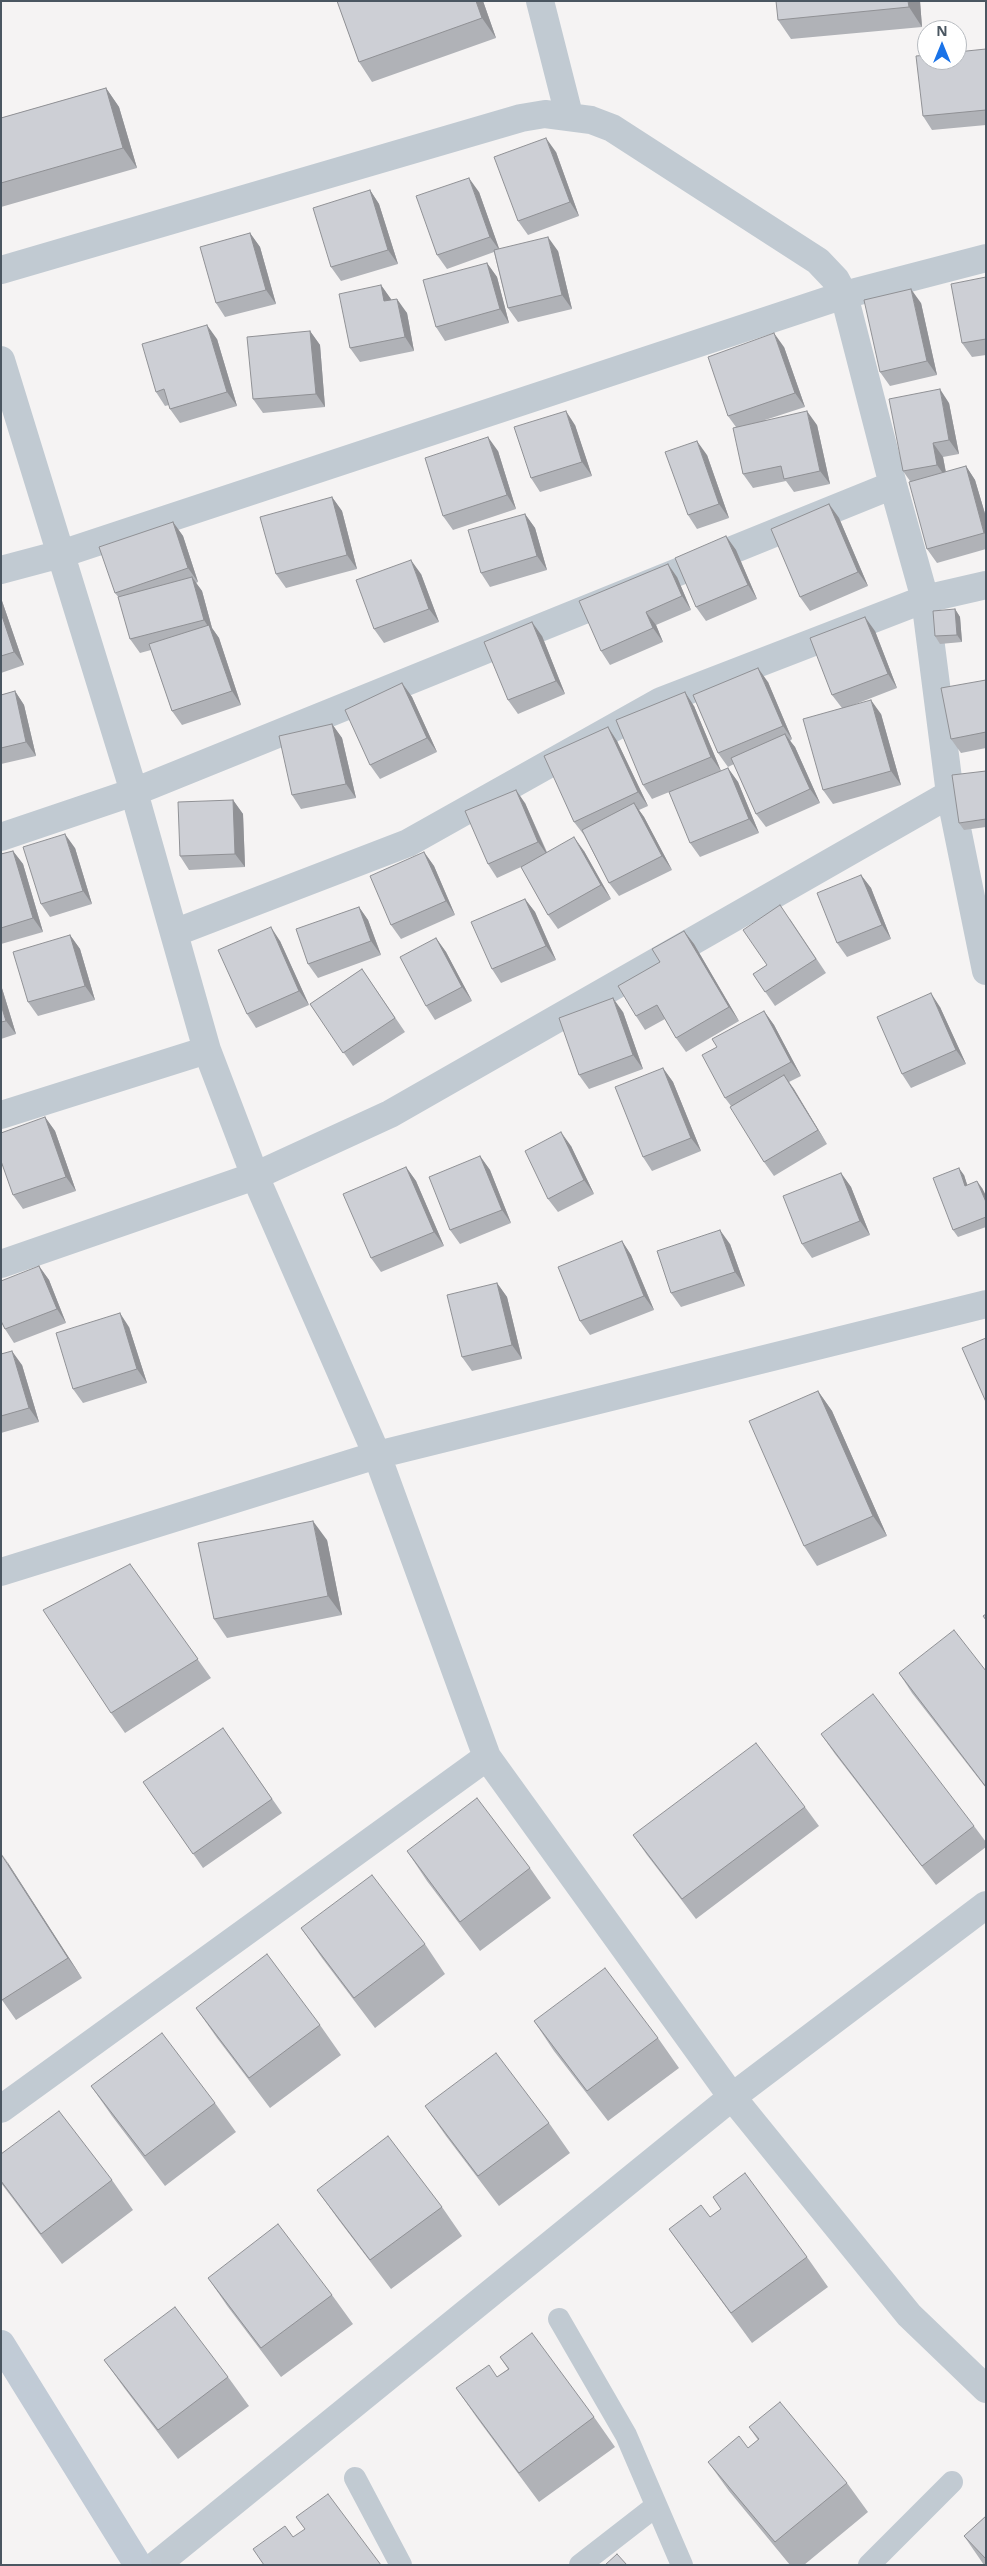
<!DOCTYPE html>
<html>
<head>
<meta charset="utf-8">
<style>
	body { margin:0 }
	#map { position:relative; width:987px; height:2566px; overflow:hidden; background:#f5f3f3; font-family:"Noto Sans",sans-serif }
	canvas { display:block }
	.frame { position:absolute; inset:0; border:2px solid #4a5661; pointer-events:none }
	.north { position:absolute; left:917px; top:20px; width:50px; height:50px; box-sizing:border-box; background:#fff; border:1px solid #b7bbc0; border-radius:50%; rotate:0deg; font-size:14px; font-weight:700; line-height:20px; text-align:center; color:#4a5661 }
	.north::after { content:''; display:block; margin:auto; width:18px; height:22px; background:#1a73e8; clip-path:polygon(50% 0,100% 100%,50% 72%,0 100%) }
</style>
</head>
<body>
<div id="map">
<canvas width="987" height="2566"></canvas>
<div class="frame"></div>
<div class="north">N</div>
</div>
<script>
const c = document.querySelector('canvas').getContext('2d');
c.lineJoin = 'round';
function shape(rows) {
  const path = new Path2D();
  for (const r of rows) {
    path.moveTo(r[0], r[1]);
    for (let i = 2; i < r.length; i += 2) path.lineTo(r[i], r[i + 1]);
  }
  return path;
}
function strokePath(path, color, width, dash) {
  c.strokeStyle = color;
  c.lineWidth = width;
  c.lineCap = dash ? 'butt' : 'round';
  c.setLineDash(dash || []);
  c.stroke(path);
}
function fill(path, color) {
  c.fillStyle = color;
  c.fill(path, 'evenodd');
}
const lane = shape([
	[559,2319,626,2435,682,2565],
	[355,2478,401,2565],
	[580,2565,656,2506],
	[869,2565,952,2482]
]);
const street = shape([
	[540,1,569,115],
	[1,270,521,118,545,114,591,120,612,128,818,261,836,280,844,295,893,485,925,599,950,794,986,971],
	[1,360,134,792,207,1050,255,1176,377,1455,487,1757,732,2097,909,2315,986,2389],
	[1,570,61,554,844,295,986,258],
	[1,837,134,792,893,485],
	[174,933,408,843,661,701,925,599,986,585],
	[1,1115,207,1050],
	[1,1264,255,1176,390,1114,950,794],
	[1,1572,377,1455,986,1304],
	[1,2109,487,1757],
	[156,2565,732,2097,986,1905]
]);
const secondary = shape([
	[1,2344,138,2565]
]);
const wall = shape([
	[337,1,483,1,496,38,372,82,359,62],
	[920,1,922,27,791,39,778,20],
	[986,49,986,125,932,130,923,116],
	[106,88,119,107,137,168,1,207,1,118],
	[556,152,579,216,528,235,518,221],
	[370,190,379,204,398,264,341,281,331,267],
	[479,192,499,249,558,251,572,309,518,322,508,308,494,252,447,269,437,255],
	[250,233,260,247,276,304,225,317,216,303],
	[487,263,497,277,509,323,445,341,436,327],
	[986,277,986,355,972,357,962,343],
	[381,285,391,300,407,313,414,351,360,362,350,348],
	[921,303,937,375,890,386,880,372],
	[310,331,320,345,325,407,263,413,253,399],
	[217,339,237,406,180,423,170,409,169,405,165,406,156,392],
	[784,347,805,407,765,420,817,425,830,484,794,492,786,481,753,488,743,474,736,427,728,416],
	[949,403,959,454,943,457,946,472,966,466,975,480,986,517,986,549,937,563,927,549,910,481,903,471],
	[575,425,592,476,540,492,531,478],
	[498,451,516,509,453,530,443,516],
	[707,455,729,518,697,529,688,515],
	[332,497,342,511,357,569,286,588,276,574],
	[829,504,839,518,868,586,810,611,800,597],
	[525,514,535,528,547,570,490,587,481,573],
	[173,522,183,536,198,582,196,583,202,591,212,628,219,638,241,705,182,725,172,711,151,650,140,653,130,639,119,598,115,593],
	[726,536,736,550,757,599,706,621,696,607],
	[421,574,439,622,384,643,374,629],
	[677,577,691,610,656,625,663,642,610,665,601,651],
	[1,598,24,665,1,673],
	[955,609,960,617,962,642,940,644,935,636],
	[875,631,897,688,848,707,881,714,901,785,833,804,823,790,842,708,832,695],
	[542,636,565,694,518,714,508,700],
	[986,680,986,748,961,753,951,739],
	[768,682,792,739,790,741,795,747,820,803,766,827,756,814,734,764,728,767,718,753],
	[402,683,412,697,437,752,380,779,370,765],
	[15,691,24,705,36,756,1,764,1,695],
	[694,706,721,771,652,799,643,785],
	[332,724,342,738,356,798,301,809,292,795],
	[608,727,617,741,648,806,639,810,644,817,672,870,619,896,609,883,584,835,574,822],
	[728,768,738,782,759,833,700,857,690,843],
	[986,771,986,827,964,830,959,823],
	[233,800,243,814,245,867,189,870,180,856],
	[525,803,547,852,584,851,611,899,558,929,548,915,521,867,497,878,488,864],
	[75,848,92,904,50,917,41,904],
	[13,851,23,864,43,932,1,944,1,854],
	[424,852,434,866,455,915,401,939,391,925],
	[861,875,871,888,891,939,847,957,837,943],
	[525,899,535,912,556,960,501,983,492,969],
	[359,907,368,920,381,955,318,978,308,964],
	[790,919,826,973,775,1006,753,974,767,965],
	[684,931,694,944,739,1021,686,1052,676,1038,665,1019,645,1030,636,1016,660,962],
	[70,935,80,949,95,1000,38,1016,28,1002],
	[436,938,446,952,472,1001,435,1020,426,1006],
	[280,941,309,1005,256,1028,247,1014],
	[362,969,405,1032,353,1066,310,1004],
	[1,985,16,1034,1,1039],
	[940,1007,966,1064,911,1088,902,1074],
	[764,1011,774,1025,801,1076,789,1082,827,1144,774,1176,764,1162,731,1106,725,1098,717,1047],
	[623,1012,643,1069,589,1089,579,1075],
	[663,1068,673,1082,701,1151,652,1171,643,1157],
	[45,1117,55,1131,76,1191,23,1209,13,1195],
	[571,1146,594,1194,558,1212,548,1199],
	[480,1156,490,1170,511,1223,460,1244,450,1230],
	[406,1167,416,1181,444,1246,381,1272,371,1258],
	[841,1173,851,1187,870,1235,812,1258,802,1244],
	[964,1175,967,1185,982,1188,986,1196,986,1227,958,1237,953,1230],
	[622,1241,631,1255,654,1310,590,1335,580,1321],
	[730,1244,745,1286,681,1307,671,1293],
	[39,1266,49,1280,66,1323,14,1343,5,1329],
	[497,1283,507,1297,522,1359,472,1371,462,1357],
	[129,1327,147,1383,83,1403,73,1389],
	[1,1354,22,1365,39,1422,1,1433],
	[818,1391,832,1411,887,1536,817,1566,804,1546],
	[327,1540,342,1615,227,1638,214,1619],
	[130,1564,211,1678,125,1733,111,1713],
	[986,1671,986,1788,912,1693,899,1673],
	[223,1728,282,1813,203,1868,143,1782],
	[821,1734,974,1826,986,1842,986,1847,936,1885,835,1754],
	[805,1807,819,1826,696,1919,647,1855,633,1835],
	[407,1851,530,1868,551,1898,480,1951,427,1881],
	[8,1863,82,1978,16,2020,2,2000],
	[301,1928,425,1944,445,1974,375,2028,322,1958],
	[196,2008,320,2025,341,2055,270,2108,217,2038],
	[534,2021,658,2038,679,2068,608,2121,554,2051],
	[91,2086,215,2103,236,2132,165,2186,112,2116],
	[425,2106,549,2123,570,2153,499,2206,446,2136],
	[1,2154,112,2180,133,2210,62,2264,1,2183],
	[317,2190,442,2207,462,2236,391,2289,338,2219],
	[713,2197,807,2257,828,2287,752,2343,669,2229,710,2217,721,2209],
	[208,2278,332,2295,353,2324,281,2377,228,2307],
	[500,2357,594,2417,615,2447,539,2502,477,2418,456,2388,497,2377,508,2369],
	[104,2360,228,2377,249,2406,178,2459,125,2389],
	[749,2427,847,2483,868,2512,804,2565,790,2565,729,2491,708,2462,748,2448,758,2440],
	[986,2516,986,2565,984,2565,964,2536]
]);
const shadedWall = shape([
	[476,1,483,1,496,38,482,18],
	[908,1,920,1,922,27,909,7],
	[106,88,119,107,137,168,123,148],
	[546,138,556,152,579,216,570,202],
	[469,178,479,192,500,251,490,237],
	[370,190,379,204,398,264,388,250],
	[250,233,260,247,276,304,266,290],
	[548,237,558,251,572,309,562,295],
	[487,263,497,277,509,323,500,309],
	[381,285,391,299,394,315,384,301],
	[911,289,921,303,937,375,927,361],
	[397,299,407,313,414,351,405,337],
	[207,325,217,339,237,406,227,392],
	[310,331,320,345,325,407,316,394],
	[774,333,784,347,805,407,795,393],
	[940,389,949,403,959,454,949,440],
	[566,411,575,425,592,476,582,462],
	[807,411,817,425,830,484,820,471],
	[488,437,498,451,516,509,507,495],
	[697,441,707,455,729,518,719,504],
	[933,443,943,457,947,479,937,465],
	[966,466,975,480,986,517,986,535,984,533],
	[332,497,342,511,357,569,347,555],
	[829,504,839,518,868,586,858,572],
	[525,514,535,528,547,570,537,556],
	[173,522,183,536,198,582,188,568],
	[726,536,736,550,757,599,748,585],
	[411,560,421,574,439,622,429,609],
	[668,564,677,577,691,610,682,596],
	[192,577,202,591,212,628,219,638,241,705,232,691,211,631,204,620],
	[1,598,24,665,14,652,1,613],
	[955,609,960,617,962,642,957,635],
	[646,612,656,625,663,642,653,628],
	[865,617,875,631,897,688,888,674],
	[532,622,542,636,565,694,556,681],
	[758,668,768,682,792,739,783,726],
	[402,683,412,697,437,752,427,738],
	[15,691,24,705,36,756,26,742],
	[685,692,694,706,721,771,711,757],
	[871,700,881,714,901,785,891,771],
	[332,724,342,738,356,798,346,784],
	[608,727,617,741,648,806,638,792],
	[785,734,795,747,820,803,810,789],
	[728,768,738,782,759,833,749,819],
	[516,790,525,803,548,856,538,842],
	[233,800,243,814,245,867,235,854],
	[634,803,644,817,672,870,662,856],
	[65,834,75,848,92,904,83,891],
	[574,837,584,851,611,899,601,885],
	[13,851,23,864,43,932,33,918],
	[424,852,434,866,455,915,446,901],
	[861,875,871,888,891,939,882,925],
	[525,899,535,912,556,960,546,946],
	[359,907,368,920,381,955,371,941],
	[271,927,280,941,309,1005,299,991],
	[684,931,694,944,739,1021,729,1007],
	[70,935,80,949,95,1000,85,986],
	[436,938,446,952,472,1001,462,987],
	[1,985,16,1034,6,1021,1,1005],
	[931,993,940,1007,966,1064,956,1050],
	[613,998,623,1012,643,1069,633,1055],
	[764,1011,774,1025,801,1076,791,1062],
	[663,1068,673,1082,701,1151,691,1138],
	[784,1075,794,1089,827,1144,818,1130],
	[45,1117,55,1131,76,1191,66,1177],
	[561,1132,571,1146,594,1194,584,1180],
	[480,1156,490,1170,511,1223,502,1210],
	[406,1167,416,1181,444,1246,434,1232],
	[959,1168,964,1175,970,1193,965,1186],
	[841,1173,851,1187,870,1235,860,1221],
	[977,1181,982,1188,986,1196,986,1202],
	[720,1230,730,1244,745,1286,735,1272],
	[622,1241,631,1255,654,1310,644,1296],
	[39,1266,49,1280,66,1323,57,1309],
	[497,1283,507,1297,522,1359,512,1345],
	[120,1313,129,1327,147,1383,137,1369],
	[12,1351,22,1365,39,1422,29,1408],
	[818,1391,832,1411,887,1536,873,1516],
	[313,1521,327,1540,342,1615,328,1596],
	[1,1853,8,1863,82,1978,68,1958]
]);
const building = shape([
	[337,1,476,1,482,18,359,62,337,1],
	[776,1,908,1,909,7,778,20,776,1],
	[986,49,986,110,923,116,916,56,927,55,927,60,957,60,957,52,986,49],
	[106,88,123,148,1,183,1,118,106,88],
	[546,138,570,202,518,221,494,157,546,138],
	[469,178,490,237,437,255,416,196,469,178],
	[370,190,388,250,331,267,313,208,370,190],
	[250,233,266,290,216,303,200,247,250,233],
	[548,237,562,295,508,308,494,250,548,237],
	[487,263,500,309,436,327,423,280,487,263],
	[986,277,986,339,962,343,951,284,986,277],
	[381,285,384,301,397,299,405,337,350,348,339,294,381,285],
	[911,289,927,361,880,372,864,300,911,289],
	[207,325,227,392,170,409,164,389,156,392,142,344,207,325],
	[310,331,316,394,253,399,247,337,310,331],
	[774,333,795,393,728,416,708,357,774,333],
	[940,389,949,440,933,443,937,465,903,471,889,399,940,389],
	[566,411,582,462,531,478,514,427,566,411],
	[807,411,820,471,784,479,781,466,743,474,733,428,807,411],
	[488,437,507,495,443,516,425,458,488,437],
	[697,441,719,504,688,515,665,452,697,441],
	[966,466,984,533,927,549,909,482,966,466],
	[332,497,347,555,276,574,260,517,332,497],
	[829,504,858,572,800,597,771,529,829,504],
	[525,514,537,556,481,573,468,530,525,514],
	[173,522,188,568,115,593,99,547,173,522],
	[726,536,748,585,696,607,675,558,726,536],
	[411,560,429,609,374,629,356,580,411,560],
	[668,564,682,596,646,612,653,628,601,651,579,601,668,564],
	[192,577,204,620,130,639,118,597,192,577],
	[955,609,957,635,935,636,933,611,955,609],
	[1,613,14,652,1,656,1,613],
	[865,617,888,674,832,695,810,638,865,617],
	[532,622,556,681,508,700,484,642,532,622],
	[209,625,232,691,172,711,149,644,209,625],
	[758,668,783,726,718,753,693,695,758,668],
	[986,680,986,732,951,739,941,688,986,680],
	[402,683,427,738,370,765,345,710,402,683],
	[15,691,26,742,1,748,1,695,15,691],
	[685,692,711,757,643,785,616,720,685,692],
	[871,700,891,771,823,790,803,719,871,700],
	[332,724,346,784,292,795,279,736,332,724],
	[608,727,638,792,574,822,544,756,608,727],
	[785,734,810,789,756,814,731,758,785,734],
	[728,768,749,819,690,843,669,792,728,768],
	[986,771,986,819,959,823,952,775,986,771],
	[516,790,538,842,488,864,465,811,516,790],
	[233,800,235,854,180,856,178,802,233,800],
	[634,803,662,856,609,883,582,830,634,803],
	[65,834,83,891,41,904,23,847,65,834],
	[574,837,601,885,548,915,521,867,574,837],
	[13,851,33,918,1,928,1,854,13,851],
	[424,852,446,901,391,925,370,876,424,852],
	[861,875,882,925,837,943,817,893,861,875],
	[525,899,546,946,492,969,471,922,525,899],
	[780,905,816,959,765,992,753,974,767,965,743,930,780,905],
	[359,907,371,941,308,964,296,929,359,907],
	[271,927,299,991,247,1014,218,950,271,927],
	[684,931,729,1007,676,1038,657,1005,636,1016,618,986,660,962,652,949,684,931],
	[70,935,85,986,28,1002,13,952,70,935],
	[436,938,462,987,426,1006,400,957,436,938],
	[362,969,395,1018,343,1053,310,1004,362,969],
	[931,993,956,1050,902,1074,877,1017,931,993],
	[613,998,633,1055,579,1075,559,1018,613,998],
	[1,1005,6,1021,1,1022,1,1005],
	[764,1011,791,1062,725,1098,702,1055,717,1047,712,1039,764,1011],
	[663,1068,691,1138,643,1157,615,1087,663,1068],
	[784,1075,818,1130,764,1162,730,1107,784,1075],
	[45,1117,66,1177,13,1195,1,1161,1,1133,45,1117],
	[561,1132,584,1180,548,1199,525,1151,561,1132],
	[480,1156,502,1210,450,1230,429,1177,480,1156],
	[406,1167,434,1232,371,1258,343,1194,406,1167],
	[959,1168,965,1186,977,1181,986,1202,986,1217,953,1230,933,1178,959,1168],
	[841,1173,860,1221,802,1244,783,1196,841,1173],
	[720,1230,735,1272,671,1293,657,1251,720,1230],
	[622,1241,644,1296,580,1321,558,1267,622,1241],
	[39,1266,57,1309,5,1329,1,1321,1,1281,39,1266],
	[497,1283,512,1345,462,1357,447,1295,497,1283],
	[120,1313,137,1369,73,1389,56,1333,120,1313],
	[986,1338,986,1402,962,1348,986,1338],
	[12,1351,29,1408,1,1416,1,1354,12,1351],
	[818,1391,873,1516,804,1546,749,1421,818,1391],
	[313,1521,328,1596,214,1619,198,1543,313,1521],
	[130,1564,198,1659,111,1713,43,1610,130,1564],
	[986,1614,986,1620,983,1616,986,1614],
	[954,1630,986,1671,986,1787,899,1673,954,1630],
	[873,1694,974,1826,922,1866,821,1734,873,1694],
	[223,1728,272,1799,193,1854,143,1782,223,1728],
	[756,1743,805,1807,682,1899,633,1835,756,1743],
	[477,1798,530,1868,460,1922,407,1851,477,1798],
	[1,1854,68,1958,2,2000,1,1999,1,1854],
	[372,1875,425,1944,354,1998,301,1928,372,1875],
	[267,1954,320,2025,249,2078,196,2008,267,1954],
	[605,1968,658,2038,587,2091,534,2021,605,1968],
	[162,2033,215,2103,145,2156,91,2086,162,2033],
	[496,2053,549,2123,478,2176,425,2106,496,2053],
	[59,2111,112,2180,41,2234,1,2181,1,2154,59,2111],
	[388,2136,442,2207,370,2260,317,2190,388,2136],
	[745,2173,807,2257,731,2313,669,2229,701,2205,710,2217,721,2209,713,2197,745,2173],
	[278,2224,332,2295,261,2348,208,2278,278,2224],
	[175,2307,228,2377,158,2430,104,2360,175,2307],
	[532,2333,594,2417,519,2473,456,2388,489,2365,497,2377,509,2369,500,2357,532,2333],
	[780,2402,847,2483,775,2542,708,2462,739,2436,748,2448,759,2439,749,2427,780,2402],
	[328,2494,381,2565,264,2565,253,2549,285,2526,293,2537,305,2529,296,2517,328,2494],
	[986,2516,986,2559,964,2536,986,2516],
	[617,2554,627,2565,605,2565,617,2554]
]);
strokePath(lane, '#c1cad2', 22);
strokePath(street, '#c1cad2', 28);
strokePath(secondary, '#c1cbd6', 28);
fill(wall, '#b0b2b7');
fill(shadedWall, '#909195');
fill(building, '#cdcfd5');
strokePath(building, '#909195', 1);
</script>
</body>
</html>
